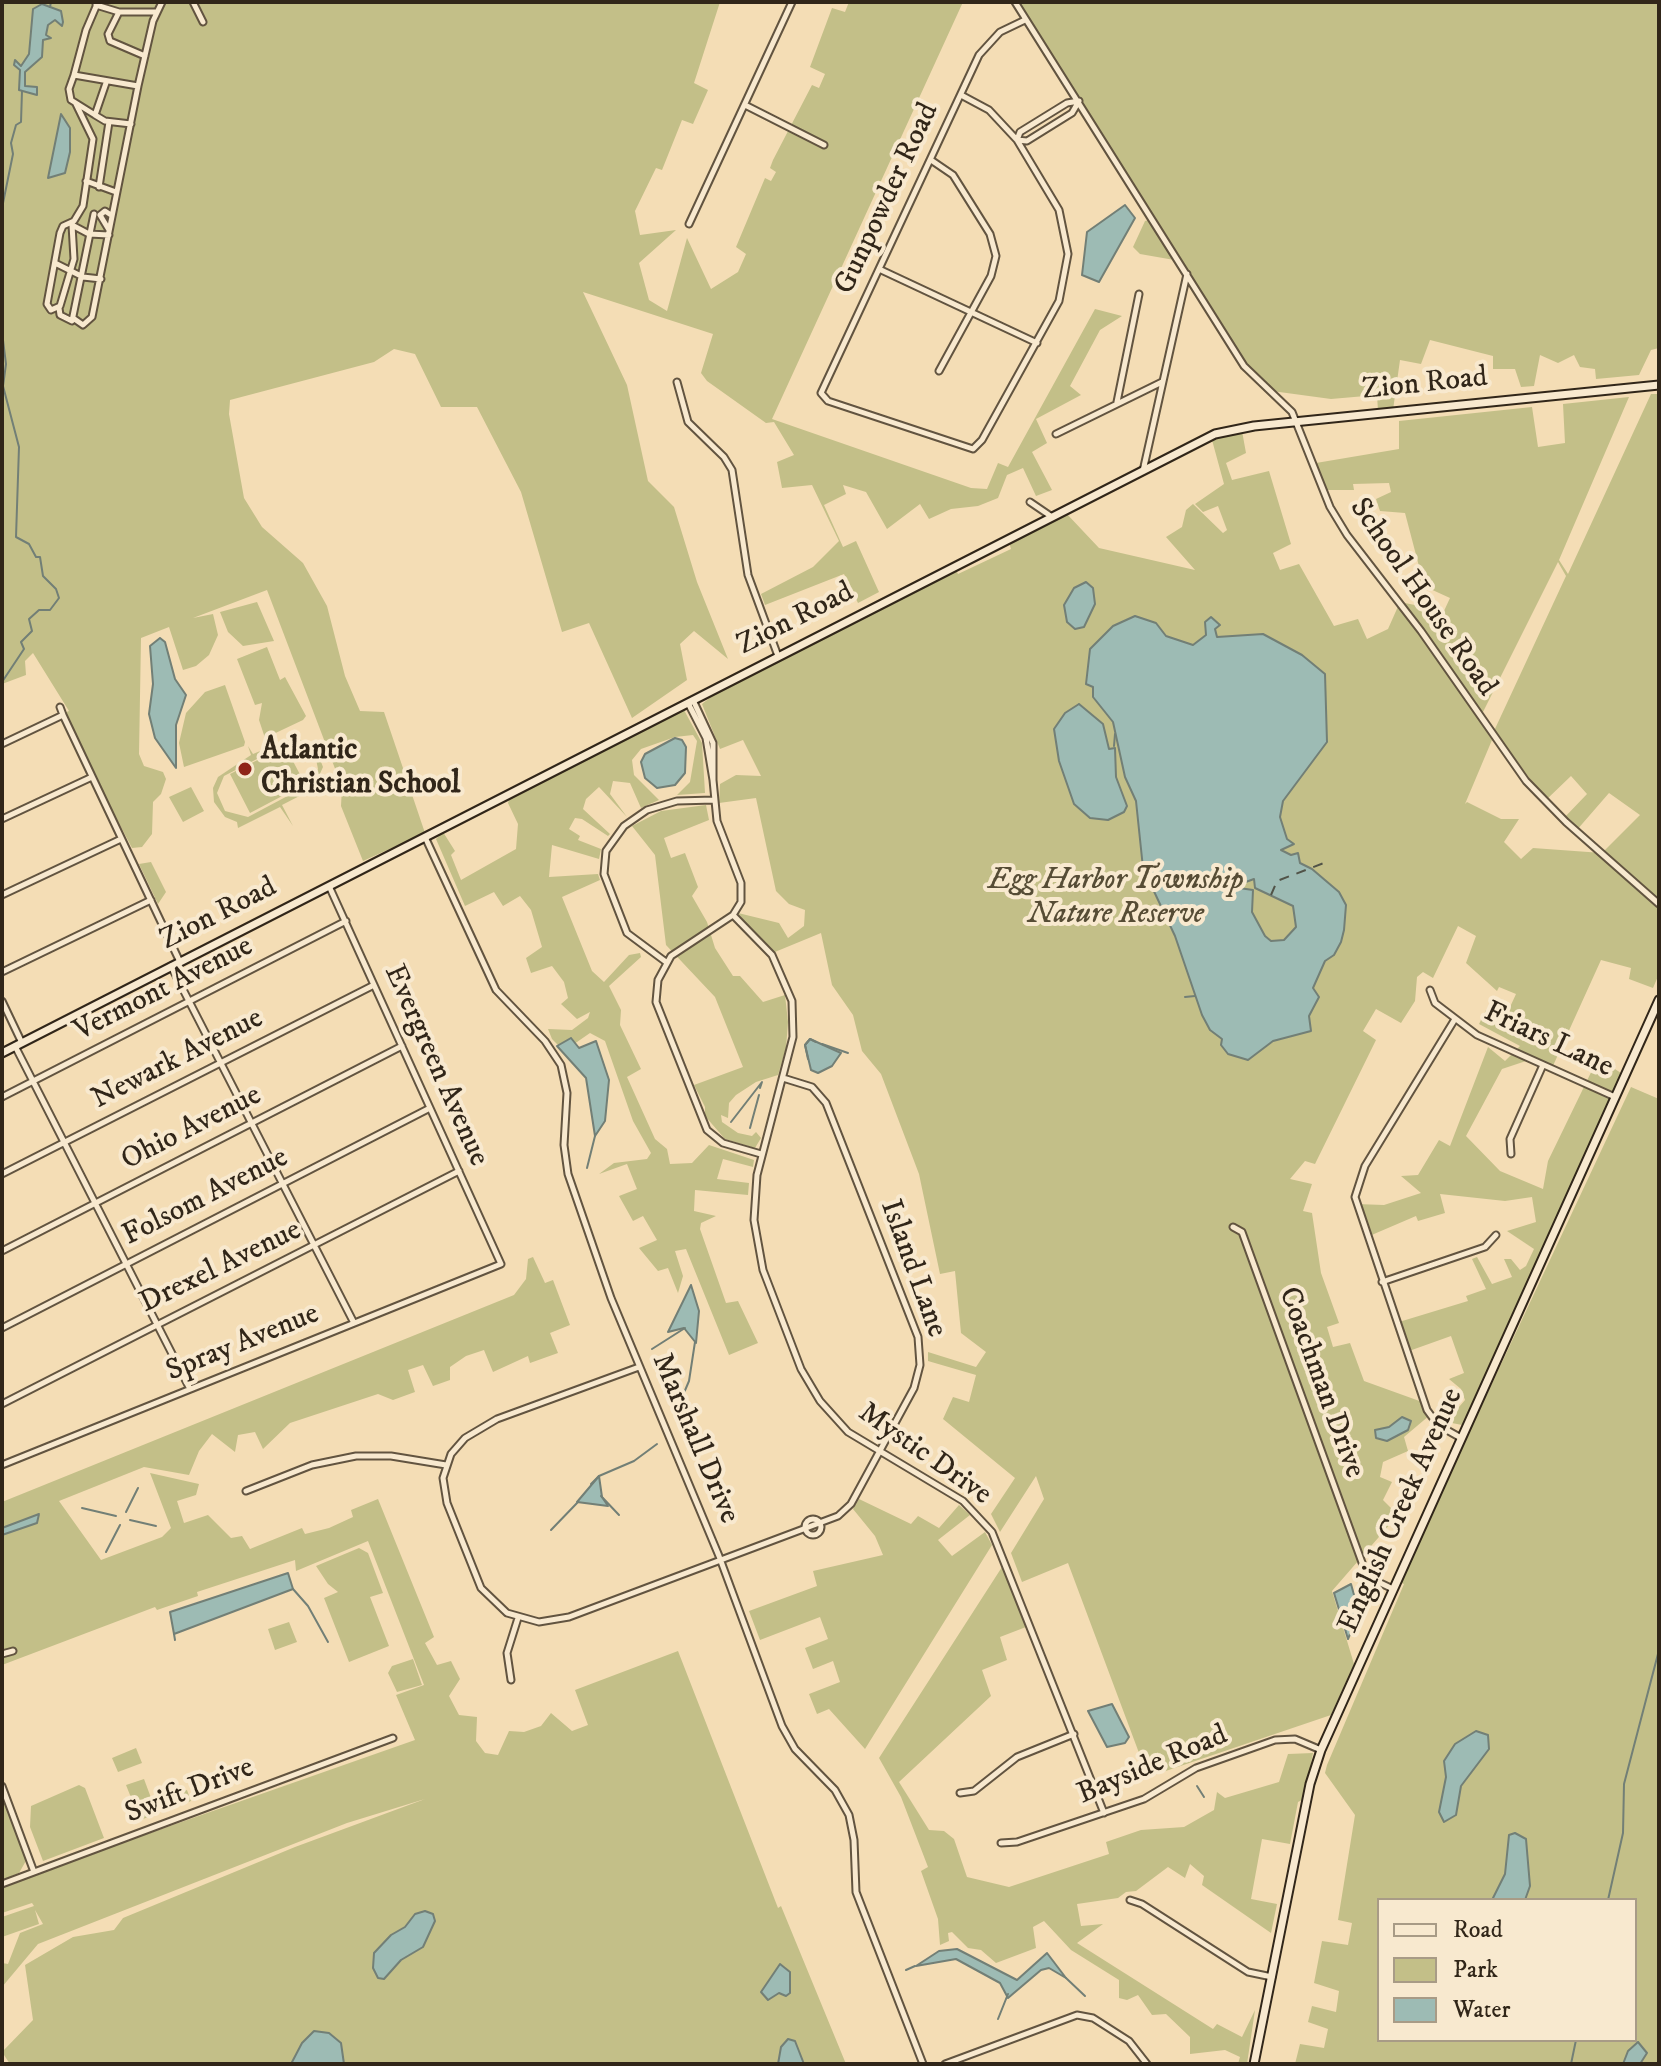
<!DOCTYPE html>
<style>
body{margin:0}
#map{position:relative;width:1661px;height:2066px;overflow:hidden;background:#f4ddb5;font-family:"IM FELL DW Pica",serif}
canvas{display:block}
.frame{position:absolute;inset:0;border:4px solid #312619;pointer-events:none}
.legend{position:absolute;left:1377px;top:1898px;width:260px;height:144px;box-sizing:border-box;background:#f8e9cf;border:2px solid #a89b86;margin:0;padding:10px 14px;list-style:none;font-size:24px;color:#312619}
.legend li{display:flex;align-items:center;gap:16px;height:40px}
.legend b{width:40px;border:2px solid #a89b86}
</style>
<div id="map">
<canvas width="1661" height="2066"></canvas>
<div class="frame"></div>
<ul class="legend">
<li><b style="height:10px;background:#f8e9cf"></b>Road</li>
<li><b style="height:22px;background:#c3bf88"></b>Park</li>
<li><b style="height:22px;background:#9dbbb4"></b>Water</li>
</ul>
</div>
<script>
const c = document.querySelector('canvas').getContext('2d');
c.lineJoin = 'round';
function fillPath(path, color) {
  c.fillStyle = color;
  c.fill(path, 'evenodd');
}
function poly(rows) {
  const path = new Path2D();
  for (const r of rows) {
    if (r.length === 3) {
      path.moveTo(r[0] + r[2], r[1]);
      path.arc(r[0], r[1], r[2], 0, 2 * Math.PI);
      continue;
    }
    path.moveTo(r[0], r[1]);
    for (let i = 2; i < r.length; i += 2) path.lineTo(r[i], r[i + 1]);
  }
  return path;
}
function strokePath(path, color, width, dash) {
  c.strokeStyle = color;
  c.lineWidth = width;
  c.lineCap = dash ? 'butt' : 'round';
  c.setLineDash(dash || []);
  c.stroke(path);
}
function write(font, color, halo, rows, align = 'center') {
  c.font = font + ' "IM FELL DW Pica",serif';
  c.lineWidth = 8;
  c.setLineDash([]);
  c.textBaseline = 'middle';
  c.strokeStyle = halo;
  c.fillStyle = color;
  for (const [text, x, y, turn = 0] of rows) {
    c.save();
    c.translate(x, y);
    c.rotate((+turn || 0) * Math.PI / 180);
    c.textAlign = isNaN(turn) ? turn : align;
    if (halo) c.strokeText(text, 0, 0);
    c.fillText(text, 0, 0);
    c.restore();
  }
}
fillPath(poly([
 [2,2,720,2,694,83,708,90,693,124,682,120,662,170,656,168,635,211,640,235,676,230,639,263,649,300,667,311,687,238,711,289,738,272,746,254,736,247,765,178,771,181,776,172,770,168,773,160,812,85,819,88,825,74,810,67,832,8,845,12,849,2,963,2,772,419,971,488,987,489,998,463,1008,467,1095,309,1122,316,1100,330,1070,386,1081,395,1036,419,1047,443,1032,452,1052,490,1036,496,1023,468,1007,475,998,498,978,506,951,509,929,519,920,504,887,529,866,492,843,485,846,494,824,505,843,547,856,541,879,592,858,603,844,574,765,605,761,594,813,567,839,541,812,485,782,488,777,462,794,455,774,422,766,423,707,381,701,373,713,334,583,292,627,385,648,481,674,507,697,582,728,659,694,631,680,644,687,680,632,718,589,623,562,632,521,492,477,407,441,407,415,354,394,349,374,362,230,400,229,414,244,498,262,527,303,563,327,606,345,676,360,711,384,712,425,833,363,861,341,806,342,787,267,590,193,618,213,614,218,635,209,655,196,666,183,670,169,627,141,638,139,754,144,766,163,772,166,779,161,794,153,802,152,834,142,847,132,848,62,714,69,711,33,653,25,661,26,675,2,684],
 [1016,2,1659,2,1659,348,1651,350,1639,375,1596,379,1595,369,1580,367,1574,355,1558,363,1540,355,1534,386,1521,387,1515,369,1493,369,1493,356,1430,340,1421,364,1400,360,1393,410,1378,411,1377,395,1331,399,1272,391,1245,362,1180,261,1140,254,1133,247,1145,221,1153,219],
 [1651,394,1659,394,1659,974,1653,988,1629,979,1631,968,1601,960,1552,1068,1532,1059,1502,1069,1466,1136,1500,1171,1543,1189,1548,1161,1598,1058,1621,1073,1462,1425,1452,1423,1453,1414,1465,1400,1461,1389,1449,1379,1464,1373,1451,1336,1409,1351,1399,1322,1468,1301,1466,1296,1486,1289,1472,1259,1477,1257,1492,1284,1512,1277,1504,1259,1511,1259,1520,1270,1526,1266,1534,1249,1507,1231,1536,1222,1532,1197,1505,1201,1440,1194,1445,1213,1418,1221,1416,1216,1367,1237,1356,1204,1384,1205,1421,1193,1401,1176,1418,1175,1439,1140,1450,1146,1488,1047,1505,1061,1520,1046,1479,1024,1486,1010,1505,1018,1516,994,1499,987,1497,991,1466,963,1476,936,1458,926,1433,978,1423,972,1417,977,1415,1001,1401,1023,1376,1009,1363,1031,1376,1040,1315,1164,1305,1161,1290,1179,1312,1184,1303,1211,1312,1213,1321,1273,1339,1323,1327,1327,1333,1347,1350,1343,1364,1381,1425,1403,1430,1415,1404,1437,1408,1451,1383,1462,1380,1477,1392,1482,1383,1500,1398,1515,1332,1591,1354,1664,1331,1715,1148,1777,1068,1563,1022,1582,1011,1553,1044,1499,1036,1476,1000,1532,991,1514,1015,1478,943,1419,953,1397,969,1402,976,1375,928,1361,928,1352,976,1367,986,1352,961,1333,955,1271,940,1274,919,1174,881,1074,862,1051,853,1015,832,985,821,933,770,954,738,913,779,923,788,938,804,926,805,910,789,904,776,891,756,798,719,803,720,784,736,775,761,776,743,740,720,749,702,704,717,692,956,570,958,574,1011,549,1009,542,1066,513,1099,548,1195,570,1166,537,1182,527,1186,510,1193,504,1223,533,1227,530,1218,506,1203,512,1195,504,1224,484,1212,440,1242,431,1246,453,1226,463,1232,480,1269,471,1291,544,1273,553,1280,570,1299,564,1334,626,1358,619,1367,639,1388,629,1400,602,1444,611,1450,598,1415,582,1420,570,1405,513,1380,511,1376,499,1391,492,1389,483,1353,484,1354,490,1326,490,1316,463,1399,449,1399,421,1532,407,1538,447,1565,443,1563,404,1629,397,1559,560,1568,574],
 [1558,562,1566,576,1494,731,1546,800,1571,776,1587,794,1563,819,1576,831,1609,793,1640,815,1602,853,1533,848,1521,859,1504,842,1519,819,1501,819,1467,802,1465,804,1492,740,1479,720],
 [257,602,274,641,243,646,228,632,220,612],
 [267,647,280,680,285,677,306,716,303,720,265,738,259,720,262,703,255,705,237,659],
 [225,685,245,742,244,746,184,767,179,743,186,713,205,692],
 [684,710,702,743,705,793,677,795,690,782,697,741,693,735,675,737,641,749,632,760,634,775,659,800,641,808,630,783,613,781,610,794,627,817,599,787,586,799,583,809,610,834,608,836,582,819,575,818,569,829,580,836,578,840,601,849,599,859,552,845,549,877,598,874,600,880,562,897,592,971,604,982,629,955,640,953,641,957,609,986,621,1010,620,1025,641,1069,627,1077,655,1139,667,1149,670,1164,692,1163,709,1145,754,1160,753,1167,723,1159,717,1179,749,1183,748,1195,695,1190,694,1211,716,1216,701,1223,700,1229,726,1303,738,1301,758,1343,729,1355,686,1249,675,1251,683,1276,678,1293,668,1268,658,1271,639,1248,657,1240,643,1216,633,1221,619,1196,637,1189,627,1164,599,1174,614,1163,647,1159,651,1153,633,1121,605,1041,590,1033,564,1051,552,1039,548,1029,572,1030,588,1018,590,1012,577,1019,561,1004,568,998,564,982,552,966,531,973,526,958,542,947,531,910,520,896,503,906,494,892,465,906,436,839,443,832,455,851,451,855,461,880,516,849,518,824,508,803,510,796],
 [294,737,315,746,323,767,313,789,282,805,293,826,280,807,238,828,237,822,225,817,214,802,213,788,218,777,251,755,248,746,253,754],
 [288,743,304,744,315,754,318,769,312,783,248,817,225,811,217,793,224,776],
 [285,746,305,784,250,813,230,774],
 [191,787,204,811,183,822,169,797],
 [706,805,709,820,664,838,671,858,685,853,698,887,692,896,707,922,715,948,733,976,740,976,763,1002,785,995,788,1022,786,1048,778,1075,756,1082,736,1095,729,1103,728,1118,721,1115,722,1122,738,1133,752,1136,756,1132,761,1138,755,1148,725,1139,705,1116,705,1107,694,1085,743,1067,715,997,666,945,655,855,632,826,661,811],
 [151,862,166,892,158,904,139,864],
 [1631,1087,1659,1099,1659,2064,1295,2064,1300,2044,1324,2048,1328,2029,1308,2022,1312,2006,1336,2012,1339,1991,1314,1983,1322,1941,1348,1945,1352,1923,1338,1920,1355,1815,1325,1773,1327,1765,1404,1584,1399,1582],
 [1379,1900,1635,1900,1635,2040,1379,2040],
 [533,1257,545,1283,553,1280,570,1325,550,1333,558,1353,530,1363,528,1356,493,1372,484,1350,466,1356,450,1367,450,1380,433,1386,423,1365,408,1370,415,1392,393,1400,378,1394,290,1423,263,1449,255,1432,238,1435,235,1452,212,1434,199,1451,189,1475,144,1467,59,1501,101,1560,162,1537,171,1528,150,1473,199,1484,196,1495,177,1501,184,1523,208,1515,231,1538,242,1536,250,1549,302,1528,305,1534,329,1528,353,1517,351,1510,378,1499,434,1637,425,1643,437,1665,451,1661,460,1679,449,1696,459,1715,477,1717,476,1741,485,1753,498,1755,509,1731,524,1732,541,1726,551,1713,572,1731,588,1725,575,1690,678,1651,778,1908,781,1906,846,2064,10,2064,2,2052,33,2020,25,1965,73,1937,114,1930,123,1918,295,1847,425,1799,347,1823,38,1944,2,1987,2,1963,8,1964,20,1933,43,1924,35,1910,39,1924,2,1937,2,1917,34,1906,32,1903,2,1913,2,1885,415,1740,396,1695,424,1685,368,1541,296,1571,295,1560,197,1592,198,1596,157,1610,155,1607,2,1665,2,1502,514,1295,526,1279,528,1259],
 [859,1499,911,1524,918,1516,939,1528,959,1505,970,1515,938,1540,952,1556,985,1532,992,1545,865,1749,829,1709,817,1714,809,1694,840,1682,833,1661,813,1669,805,1648,828,1639,820,1617,760,1640,749,1611,817,1586,813,1571,883,1555,875,1536,853,1509],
 [359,1548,368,1553,383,1593,370,1597,389,1646,349,1662,324,1598,338,1592,328,1584,316,1566],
 [1002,1567,1026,1627,1000,1637,1007,1660,982,1670,991,1696,899,1782,929,1830,944,1831,954,1839,967,1877,1009,1887,1109,1854,1106,1842,1141,1830,1184,1827,1214,1810,1217,1792,1225,1798,1279,1782,1288,1754,1313,1753,1304,1799,1298,1802,1290,1844,1262,1839,1251,1899,1277,1904,1271,1933,1202,1885,1204,1876,1190,1864,1185,1878,1168,1867,1136,1891,1126,1892,1118,1898,1077,1904,1081,1926,1103,1924,1077,1943,1213,2029,1217,2024,1242,2037,1255,2010,1247,2064,1238,2064,1240,2057,1225,2050,1190,2054,1190,2037,1166,2014,1152,2015,1138,1995,1127,2000,1119,1998,1119,1980,1071,1950,1044,1921,1033,1927,1036,1948,996,1963,981,1950,968,1948,952,1932,948,1933,949,1941,940,1945,938,1919,921,1871,928,1867,901,1797,879,1758],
 [289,1622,297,1642,275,1650,268,1629],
 [413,1659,422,1685,397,1692,388,1673,392,1666],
 [136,1748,142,1763,118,1772,112,1758],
 [144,1779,157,1814,140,1820,126,1785],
 [79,1785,85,1788,104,1838,43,1861,30,1827,31,1806],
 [2,1786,27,1859,19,1873,2,1880],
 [187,1790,191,1801,168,1810,164,1798]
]), '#c3bf88');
const water = poly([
 [42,4,61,11,63,22,62,26,55,20,48,25,46,35,51,38,43,40,42,57,25,72,25,86,37,87,37,95,19,90,20,70,14,65,15,60,21,66,29,54,33,9,42,4],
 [61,114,70,128,70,152,65,173,48,178,61,114],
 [1125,205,1135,218,1099,282,1082,275,1087,232,1125,205],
 [1086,582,1093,588,1095,604,1084,627,1075,629,1067,622,1064,605,1074,588,1086,582],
 [1135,616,1156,623,1166,636,1193,645,1206,635,1205,622,1211,617,1220,625,1215,629,1217,637,1263,634,1302,655,1325,674,1327,742,1283,801,1280,817,1287,839,1294,844,1281,850,1291,855,1298,853,1300,863,1312,869,1339,892,1346,905,1344,930,1341,942,1334,955,1325,961,1313,988,1319,997,1309,1016,1311,1031,1273,1041,1248,1060,1228,1054,1221,1045,1222,1039,1210,1030,1202,1015,1175,936,1143,868,1136,801,1125,777,1113,722,1093,697,1093,687,1086,684,1090,649,1113,626,1135,616],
 [1254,879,1255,888,1293,906,1296,927,1284,940,1271,941,1265,936,1252,912,1253,890,1232,887,1254,879],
 [160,638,165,642,175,679,186,695,176,725,176,768,155,738,149,714,153,684,150,646,160,638],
 [1079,704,1103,724,1109,749,1115,748,1116,777,1127,806,1124,812,1108,820,1090,818,1074,804,1059,761,1054,729,1065,713,1079,704],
 [675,738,682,740,686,747,685,773,675,785,657,788,645,778,641,762,645,754,675,738],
 [571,1038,579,1048,596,1041,609,1080,605,1121,595,1136,586,1078,557,1046,571,1038],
 [810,1039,841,1053,832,1066,818,1073,811,1070,805,1045,810,1039],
 [691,1285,699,1311,696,1343,684,1328,668,1332,691,1285],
 [1402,1417,1411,1421,1408,1430,1387,1441,1376,1438,1375,1430,1389,1427,1402,1417],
 [599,1476,602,1497,608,1506,577,1502,599,1476],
 [39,1514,37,1523,2,1535,2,1528,39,1514],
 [288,1573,293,1589,174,1634,170,1612,288,1573],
 [1351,1584,1359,1613,1348,1639,1334,1593,1351,1584],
 [1112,1704,1129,1737,1125,1743,1107,1747,1088,1711,1112,1704],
 [1476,1731,1488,1735,1489,1749,1461,1786,1456,1815,1444,1822,1439,1812,1446,1777,1444,1761,1455,1744,1476,1731],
 [1515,1833,1526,1839,1530,1886,1525,1900,1492,1900,1505,1874,1509,1835,1515,1833],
 [425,1911,433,1914,435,1921,423,1947,401,1960,384,1979,378,1978,373,1968,374,1953,391,1935,405,1927,415,1914,425,1911],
 [957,1949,1017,1980,1047,1953,1066,1978,1049,1968,1041,1970,1008,1998,1000,1983,956,1959,916,1966,939,1951,957,1949],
 [780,1964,790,1972,790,1993,786,1996,779,1993,768,2000,761,1992,780,1964],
 [314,2031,329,2033,341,2043,344,2064,291,2064,302,2043,314,2031],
 [788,2039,795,2041,804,2064,778,2064,781,2047,788,2039],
 [1638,2042,1647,2053,1640,2064,1623,2064,1628,2051,1638,2042]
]);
fillPath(water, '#9dbbb4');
strokePath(water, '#727f76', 2);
strokePath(poly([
 [50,7,51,2],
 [2,208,13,154,11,143,16,125,21,122,22,91],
 [2,332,6,364,3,386,19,447,16,537,29,544,36,557,40,557,43,576,56,589,59,598,50,610,39,610,29,619,32,631,21,642,24,649,2,682],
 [1114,746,1115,734],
 [1185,997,1195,996],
 [822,1044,848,1053],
 [808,1059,805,1045,810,1039,816,1042],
 [731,1122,762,1082,760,1088],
 [750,1128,759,1095],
 [587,1168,595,1136],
 [652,1349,685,1328],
 [675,1414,689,1381,695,1342],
 [591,1484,599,1476,634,1461,657,1444],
 [601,1496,619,1515],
 [82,1508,116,1516],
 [126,1512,138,1488],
 [130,1520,156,1526],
 [551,1530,578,1502],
 [106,1552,120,1525],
 [293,1589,308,1606,328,1642],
 [174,1634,175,1640],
 [1197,1786,1204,1797],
 [1608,1900,1623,1833,1624,1784,1659,1650],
 [906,1970,915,1966],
 [1066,1978,1085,1996],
 [998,2019,1008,1994],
 [1571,2064,1576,2040]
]), '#727f76', 2);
strokePath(poly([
 [1271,895,1277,881,1324,863]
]), '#515348', 2, [10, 8]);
const street = poly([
 [98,2,86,30,74,75,138,86],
 [193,2,203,22],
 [1015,2,1244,366,1292,412,1330,507,1347,535,1421,631,1526,781,1566,822,1659,904],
 [96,5,119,12,156,12],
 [119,12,108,34,110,41,145,56],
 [74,75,69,89,71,100,95,115,106,83],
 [961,95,989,110,1017,140,1059,210,1068,254,1059,301,982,440,973,449,828,401,821,393,979,55,1000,32,1025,20],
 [1079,101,1072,113,1027,141,1017,140,1020,132,1067,103,1079,101],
 [745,105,824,145],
 [95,115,105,121,131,124],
 [931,160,953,175,990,234,996,256,991,276,939,371],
 [86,181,116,192],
 [99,187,109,122],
 [689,224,792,2],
 [72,225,74,259,60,306,51,310,47,304,60,233,63,226,74,221,83,206,93,139,76,104],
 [72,225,89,234,109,235],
 [109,230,100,215,105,211,111,215],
 [55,263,83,277,101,279],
 [879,269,1037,343],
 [59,308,60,315,72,321,94,214],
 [73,318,83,325,92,317,138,86,153,21,162,2],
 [677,382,688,422,724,457,732,470,748,575,778,656],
 [1117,402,1139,294],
 [1056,434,1162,382],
 [1143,471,1187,274],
 [1030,502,1052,517],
 [688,703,706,738,713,780,713,743,693,700],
 [60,707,63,715],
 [2,744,63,715,180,962],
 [713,780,717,821,741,883,741,902,733,915,671,956,658,980,656,1002,707,1130,723,1143,761,1154],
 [2,819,92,777],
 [425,837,496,990,545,1041,561,1065,567,1093,564,1145,568,1174,611,1298,719,1556,782,1726,795,1749,835,1790,849,1815,854,1840,856,1892,923,2064],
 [2,895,121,839],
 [733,915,772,955,792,1001,793,1037,757,1175,754,1220,763,1270,801,1369,820,1401,848,1432,963,1501,992,1532,1104,1813],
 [666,962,627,933,604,874,606,851,624,826,647,810,677,801,714,800],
 [171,966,354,1323],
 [2,972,151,900],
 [1430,990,1435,1003,1477,1035,1615,1097],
 [2,1001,22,1043],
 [1455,1019,1365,1166,1355,1197,1427,1410,1438,1425,1461,1438],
 [15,1046,190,1389],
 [2,1097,346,921],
 [1511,1154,1510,1139,1543,1065],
 [2,1174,374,985],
 [1233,1227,1242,1232,1364,1568,1374,1580,1393,1589],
 [2,1251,402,1046],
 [1382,1282,1485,1247,1496,1235],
 [2,1328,430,1108],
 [639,1367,497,1419,465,1438,451,1454,443,1478,447,1503,481,1588,507,1613,539,1622,569,1617,838,1516,851,1504,914,1388,920,1365,918,1337,826,1103,812,1087,783,1078],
 [2,1404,459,1171],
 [2,1465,501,1264,329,886],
 [246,1491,312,1465,356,1456,391,1456,446,1465],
 [813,1527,8],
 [2,1654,13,1651],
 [511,1680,507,1653,518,1618],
 [2,1786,34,1872],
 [960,1793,974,1791,1017,1757,1074,1734],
 [1001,1843,1017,1842,1144,1799,1196,1768,1275,1740,1295,1739,1321,1750],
 [2,1884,393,1738],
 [1130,1900,1142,1904,1248,1972,1272,1977],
 [945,2064,1077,2015,1093,2018,1129,2041,1147,2064]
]);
const secondary = poly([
 [2,1053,1215,434,1254,426,1659,385],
 [1254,2064,1310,1784,1321,1750,1659,1000]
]);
strokePath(street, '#625440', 9);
strokePath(secondary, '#312619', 11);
strokePath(street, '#f8e9cf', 5);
strokePath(secondary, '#f8e9cf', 7);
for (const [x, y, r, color] of [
 [245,769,8,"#8f2418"]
]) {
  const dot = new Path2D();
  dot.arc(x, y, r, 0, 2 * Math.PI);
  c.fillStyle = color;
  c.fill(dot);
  strokePath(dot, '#f8e9cf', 3);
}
write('30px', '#312619', '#f8e9cf', [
 ["Gunpowder Road",888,199,-65],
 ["Zion Road",1425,385,-6],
 ["School House Road",1422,598,55],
 ["Zion Road",796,620,-27],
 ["Zion Road",219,915,-27],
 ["Vermont Avenue",164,990,-27],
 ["Friars Lane",1548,1041,25],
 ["Newark Avenue",178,1060,-27],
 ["Evergreen Avenue",435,1066,66],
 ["Ohio Avenue",192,1129,-27],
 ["Folsom Avenue",206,1198,-27],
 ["Drexel Avenue",221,1268,-26],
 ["Island Lane",912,1269,70],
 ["Spray Avenue",243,1344,-22],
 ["Coachman Drive",1320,1383,70],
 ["Marshall Drive",694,1439,67],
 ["Mystic Drive",924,1455,35],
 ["English Creek Avenue",1402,1511,-66],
 ["Bayside Road",1153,1766,-23],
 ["Swift Drive",190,1792,-21]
]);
write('bold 30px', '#312619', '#f8e9cf', [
 ["Atlantic",261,752],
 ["Christian School",261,786]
], 'left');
write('italic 30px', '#564c35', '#f8e9cf', [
 ["Egg Harbor Township",1116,882],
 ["Nature Reserve",1116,916]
]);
</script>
